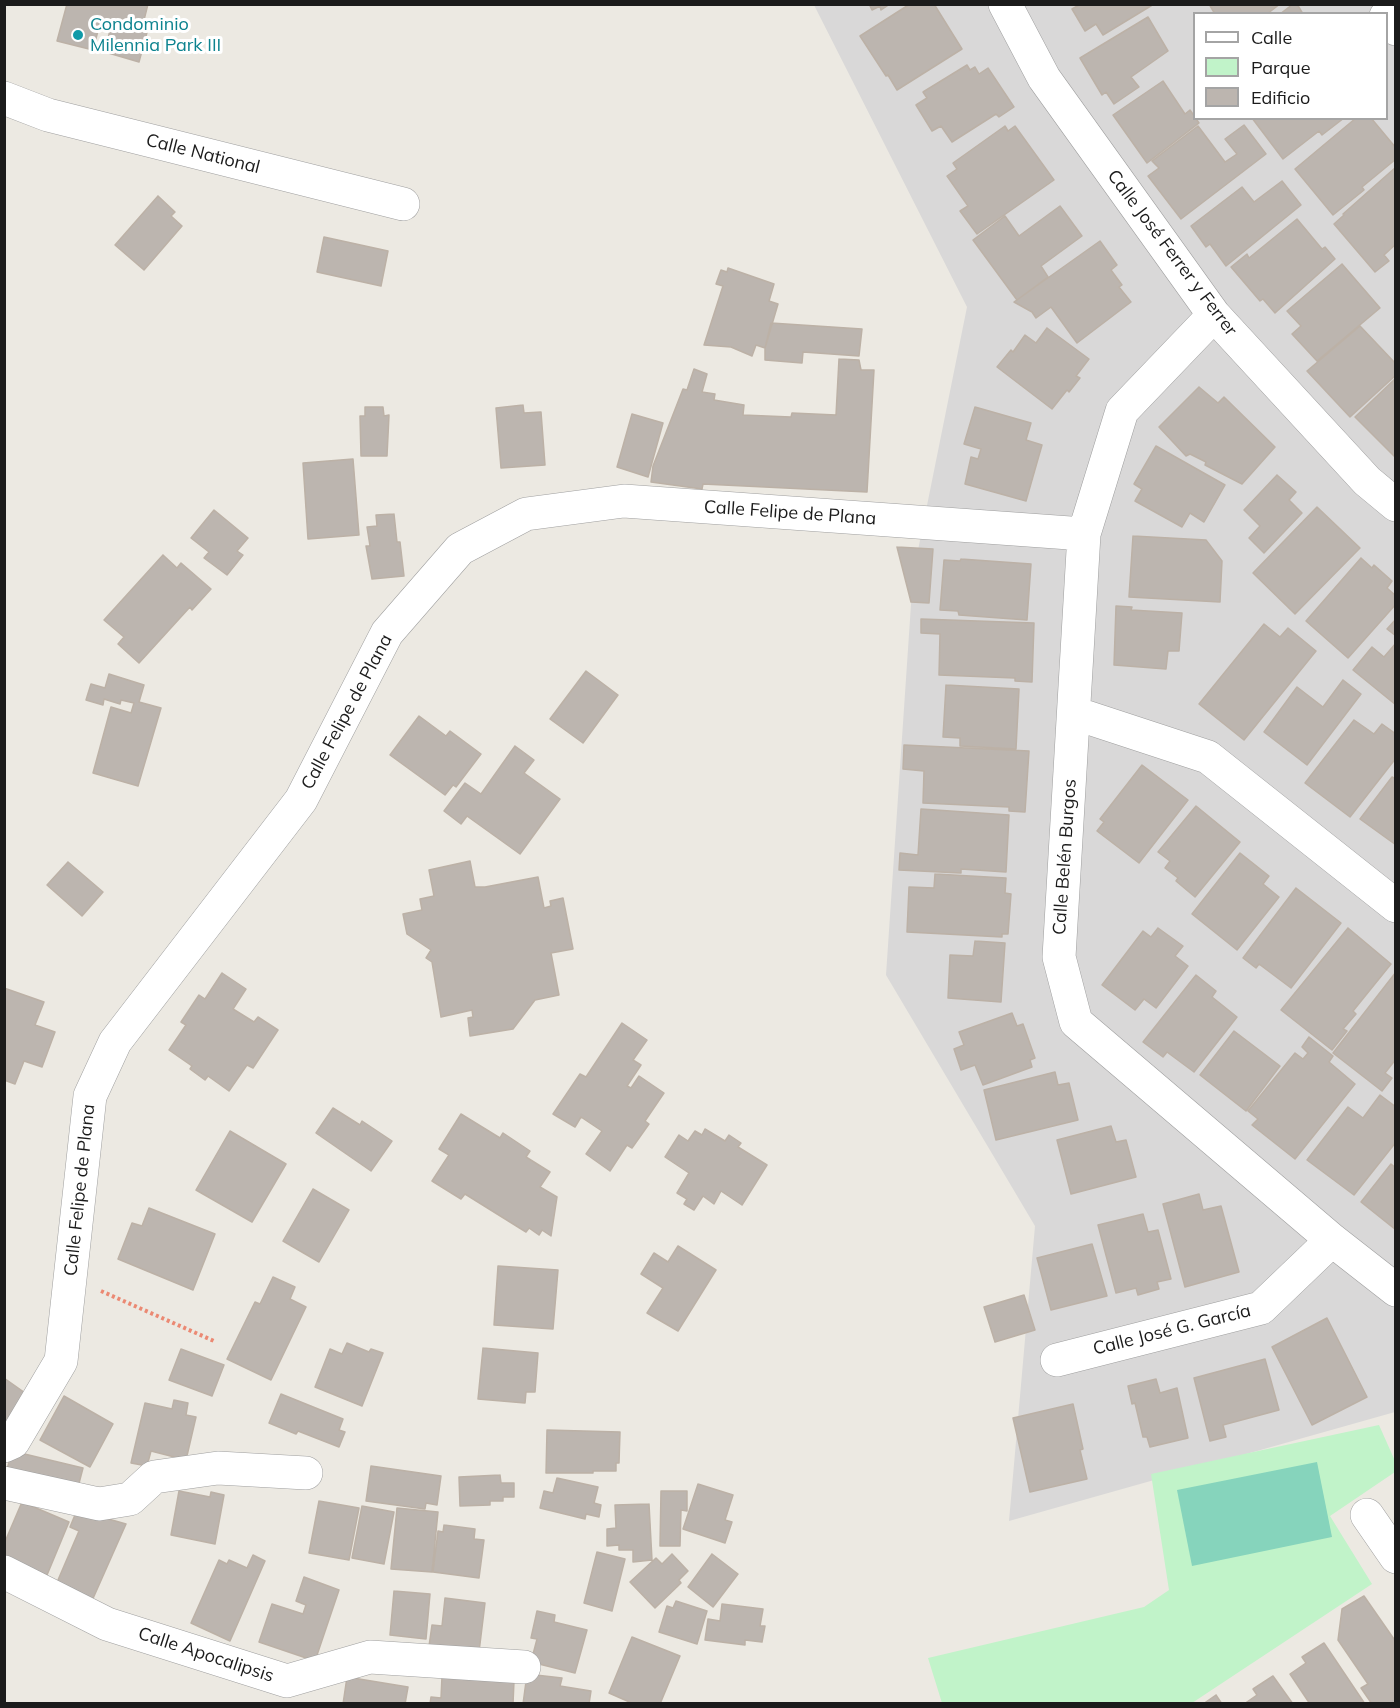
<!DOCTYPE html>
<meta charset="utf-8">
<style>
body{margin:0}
#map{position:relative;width:1400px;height:1708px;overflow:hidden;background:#ece9e2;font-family:Mulish,sans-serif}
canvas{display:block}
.frame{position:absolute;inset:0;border:6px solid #1b1b1b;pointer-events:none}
.legend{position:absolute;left:1193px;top:12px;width:195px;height:108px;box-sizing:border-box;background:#fff;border:2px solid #a4a4a4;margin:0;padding:8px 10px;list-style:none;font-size:18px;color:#1b1b1b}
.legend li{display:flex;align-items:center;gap:12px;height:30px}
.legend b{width:30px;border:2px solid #a4a4a4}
</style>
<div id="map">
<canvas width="1400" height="1708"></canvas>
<div class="frame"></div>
<ul class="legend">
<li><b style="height:8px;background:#fff"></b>Calle</li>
<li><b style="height:16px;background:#c1f3c9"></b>Parque</li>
<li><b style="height:16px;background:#bcb5af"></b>Edificio</li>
</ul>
</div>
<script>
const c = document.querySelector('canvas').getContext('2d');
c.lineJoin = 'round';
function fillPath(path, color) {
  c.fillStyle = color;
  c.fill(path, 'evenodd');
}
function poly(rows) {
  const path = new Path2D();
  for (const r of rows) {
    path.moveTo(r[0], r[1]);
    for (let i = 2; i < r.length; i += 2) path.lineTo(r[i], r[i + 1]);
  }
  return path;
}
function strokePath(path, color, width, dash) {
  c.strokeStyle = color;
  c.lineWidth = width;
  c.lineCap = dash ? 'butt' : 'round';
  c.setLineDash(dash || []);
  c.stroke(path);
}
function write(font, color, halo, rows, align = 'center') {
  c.font = font + ' Mulish,sans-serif';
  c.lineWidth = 6;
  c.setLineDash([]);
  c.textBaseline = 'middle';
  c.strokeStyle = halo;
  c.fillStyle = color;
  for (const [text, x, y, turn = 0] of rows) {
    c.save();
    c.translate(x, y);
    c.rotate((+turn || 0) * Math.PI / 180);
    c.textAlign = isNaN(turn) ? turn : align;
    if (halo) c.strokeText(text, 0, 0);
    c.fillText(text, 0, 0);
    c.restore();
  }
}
fillPath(poly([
 [814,5,1395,5,1395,1412,1009,1521,1035,1226,886,975,913,575,967,307],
 [1194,14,1386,14,1386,118,1194,118]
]), '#d9d8d8');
fillPath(poly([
 [1379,1425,1395,1461,1395,1472,1330,1516,1372,1584,1192,1703,942,1703,928,1658,1144,1607,1169,1590,1151,1474]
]), '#c1f3c9');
fillPath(poly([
 [1317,1462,1332,1537,1192,1566,1177,1490]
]), '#86d4bc');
const building = poly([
 [67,4,148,4,143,24,149,25,139,62,105,52,110,30,99,27,93,50,57,41,67,4],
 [869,4,890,4,881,10,880,6,872,10,869,4],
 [910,4,934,4,962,49,897,90,888,75,886,76,860,36,910,4],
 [1081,4,1154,4,1103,35,1096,24,1085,31,1072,9,1081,4],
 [1209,4,1280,4,1267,14,1215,14,1209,4],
 [1293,4,1297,4,1303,14,1280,14,1293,4],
 [1148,17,1168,51,1131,77,1139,87,1114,104,1106,92,1102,95,1080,58,1148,17],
 [967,65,970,70,975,67,979,74,988,68,1014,107,999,117,996,114,952,142,941,126,932,131,916,105,927,98,923,92,967,65],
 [1163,81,1185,114,1190,110,1199,123,1147,163,1113,115,1163,81],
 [1252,118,1344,118,1322,135,1319,131,1283,159,1252,118],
 [1356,118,1371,118,1396,148,1396,159,1362,187,1364,190,1333,215,1295,169,1356,118],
 [1244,125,1266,154,1181,219,1148,176,1159,168,1152,161,1198,126,1225,162,1237,154,1225,139,1244,125],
 [1005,126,1008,131,1015,126,1054,180,977,234,960,211,968,206,947,176,957,169,953,163,1005,126],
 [1396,167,1396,244,1384,255,1389,261,1375,272,1334,224,1344,215,1343,214,1396,167],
 [1282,181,1301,205,1226,266,1210,244,1206,247,1191,226,1242,187,1254,202,1282,181],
 [158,196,175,212,171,216,182,226,144,270,115,245,158,196],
 [1060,206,1082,236,1041,266,1048,277,1017,300,973,240,1005,216,1019,236,1060,206],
 [1297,219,1322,249,1325,247,1335,259,1275,313,1263,299,1260,301,1231,267,1247,254,1249,258,1297,219],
 [324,237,388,251,381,286,317,272,324,237],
 [1100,241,1117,265,1111,270,1122,285,1119,287,1131,302,1077,343,1051,307,1036,318,1032,312,1014,302,1100,241],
 [1342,264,1380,308,1317,361,1292,334,1301,326,1287,311,1342,264],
 [728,268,774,284,769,301,778,304,765,348,756,345,752,356,731,347,704,345,723,286,716,284,721,270,727,272,728,268],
 [771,323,862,329,859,356,803,352,802,363,765,360,765,348,771,323],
 [1360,326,1396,364,1396,375,1350,417,1307,371,1360,326],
 [1047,328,1089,359,1076,376,1080,378,1069,392,1067,390,1052,409,997,367,1011,350,1013,352,1025,335,1036,343,1047,328],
 [839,359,859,360,861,370,874,370,867,492,703,484,702,489,651,482,653,466,683,389,687,390,694,369,707,374,702,392,715,394,714,400,744,405,743,415,791,417,792,413,836,415,839,359],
 [1396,378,1396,458,1355,417,1396,378],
 [1199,387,1218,403,1224,397,1275,447,1242,484,1205,465,1206,462,1190,454,1186,456,1159,427,1199,387],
 [523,405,524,413,541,412,545,465,501,468,496,408,523,405],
 [365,407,383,407,384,416,389,415,387,456,361,456,360,416,365,416,365,407],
 [975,407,1031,423,1026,440,1042,445,1026,501,965,484,971,457,978,459,981,449,964,444,975,407],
 [632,414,663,423,648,477,617,467,632,414],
 [1156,446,1225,485,1204,522,1190,513,1182,527,1135,501,1142,489,1134,484,1156,446],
 [353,459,359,535,308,539,303,463,353,459],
 [1277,475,1296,492,1289,500,1302,513,1264,553,1249,538,1260,526,1244,510,1277,475],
 [1317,507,1360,548,1295,614,1253,573,1317,507],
 [214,510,248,538,237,551,243,555,227,575,204,558,209,552,191,538,214,510],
 [394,514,397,542,400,542,404,576,372,579,366,546,370,546,367,527,377,526,376,515,394,514],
 [1133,536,1206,540,1222,561,1220,602,1129,597,1133,536],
 [897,547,933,549,929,603,911,602,897,547],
 [163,555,177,568,181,563,211,589,192,610,190,607,139,663,118,644,124,637,104,620,163,555],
 [1361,558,1372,568,1374,565,1392,581,1387,588,1396,596,1396,604,1348,658,1306,621,1361,558],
 [961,559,1031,564,1027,620,959,615,958,611,940,610,944,560,960,561,961,559],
 [1116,606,1132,607,1131,610,1182,613,1179,651,1168,651,1166,669,1114,665,1116,606],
 [921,619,1034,623,1032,682,1015,681,1015,678,939,675,940,634,921,633,921,619],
 [1396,619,1396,636,1387,629,1396,619],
 [1264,624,1280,637,1288,628,1316,651,1244,740,1199,704,1264,624],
 [1396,643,1396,705,1353,670,1372,647,1384,657,1396,643],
 [586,671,618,695,583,743,550,719,586,671],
 [109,674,144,685,139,702,161,708,138,786,93,773,111,707,131,713,134,703,121,700,120,704,104,699,103,705,86,700,91,684,105,688,109,674],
 [1343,680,1361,694,1307,765,1264,732,1297,687,1323,707,1343,680],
 [946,685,1019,689,1016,749,960,746,960,738,943,737,946,685],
 [419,716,446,736,450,731,481,754,456,787,453,785,445,795,390,755,419,716],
 [1354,720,1374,734,1382,724,1396,734,1396,758,1350,817,1305,783,1354,720],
 [904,745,1029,751,1025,812,1009,811,1009,807,923,803,924,771,903,769,904,745],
 [515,746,534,760,524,773,560,799,520,854,467,816,461,824,444,811,465,783,481,794,515,746],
 [1142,765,1188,800,1139,863,1097,831,1104,822,1100,819,1142,765],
 [1392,777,1396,779,1396,845,1360,819,1392,777],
 [1196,806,1240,842,1195,897,1176,881,1178,878,1165,868,1170,861,1158,852,1196,806],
 [921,809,1009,815,1006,872,961,869,961,873,899,870,900,853,918,855,921,809],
 [1240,853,1269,876,1263,884,1279,897,1237,950,1192,914,1240,853],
 [470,861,475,887,485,887,538,877,544,908,551,906,550,901,563,898,573,949,551,953,559,995,535,1000,513,1029,470,1036,468,1018,473,1017,472,1010,441,1017,432,962,426,958,431,950,407,934,403,914,422,910,420,899,434,896,429,870,470,861],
 [68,862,103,892,82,916,47,885,68,862],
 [935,874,1006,878,1005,893,1011,894,1008,934,1002,934,1002,937,907,932,909,887,934,888,935,874],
 [1296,888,1341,923,1291,988,1259,964,1256,968,1243,958,1296,888],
 [1158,928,1183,946,1175,956,1188,966,1156,1008,1144,999,1135,1010,1102,985,1143,931,1151,937,1158,928],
 [1348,928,1391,964,1353,1011,1356,1014,1343,1029,1347,1031,1332,1050,1281,1010,1348,928],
 [975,941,1005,943,1001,1002,948,998,950,955,973,956,975,941],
 [1396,972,1396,1059,1385,1073,1392,1078,1382,1091,1333,1053,1396,972],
 [222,973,246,989,233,1009,254,1022,258,1017,278,1030,253,1068,247,1065,229,1091,208,1076,205,1080,190,1069,192,1066,169,1050,186,1025,181,1022,199,995,205,999,222,973],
 [1196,975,1216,991,1212,997,1237,1017,1194,1072,1167,1052,1163,1057,1143,1042,1196,975],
 [4,988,44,1002,35,1025,55,1032,42,1067,24,1061,15,1084,4,1080,4,988],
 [1012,1013,1017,1026,1023,1024,1035,1058,1030,1060,1032,1067,983,1085,975,1065,961,1070,954,1049,964,1045,959,1032,1012,1013],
 [622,1023,647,1040,633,1060,641,1065,627,1086,631,1088,639,1076,664,1093,645,1121,649,1124,632,1148,627,1145,610,1171,586,1154,602,1131,581,1117,575,1127,553,1114,580,1074,586,1077,622,1023],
 [1234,1031,1280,1066,1246,1111,1200,1075,1234,1031],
 [1309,1037,1333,1056,1329,1062,1355,1084,1295,1159,1252,1125,1258,1119,1248,1111,1295,1053,1303,1059,1308,1053,1302,1047,1309,1037],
 [1055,1072,1058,1085,1069,1083,1078,1120,996,1140,984,1090,1055,1072],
 [1380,1095,1396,1107,1396,1142,1354,1195,1307,1160,1348,1107,1363,1118,1380,1095],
 [333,1108,360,1125,362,1121,392,1141,371,1171,316,1133,333,1108],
 [461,1114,500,1138,503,1133,530,1151,526,1157,550,1172,540,1187,557,1197,551,1236,542,1230,539,1235,529,1228,526,1232,465,1194,461,1199,432,1181,449,1155,439,1149,461,1114],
 [1111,1126,1116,1142,1126,1140,1136,1177,1071,1194,1057,1140,1111,1126],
 [705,1129,725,1141,729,1135,741,1143,738,1147,767,1165,742,1205,721,1191,714,1204,703,1196,694,1210,684,1204,687,1199,677,1193,689,1173,665,1157,679,1135,688,1141,695,1131,702,1135,705,1129],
 [230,1131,286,1164,252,1222,196,1190,230,1131],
 [1391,1164,1396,1168,1396,1230,1361,1202,1391,1164],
 [313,1189,349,1210,319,1262,283,1241,313,1189],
 [1199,1194,1203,1210,1221,1206,1239,1272,1185,1287,1163,1204,1199,1194],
 [149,1208,215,1234,193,1290,118,1259,132,1223,142,1226,149,1208],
 [1143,1214,1148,1232,1158,1230,1171,1279,1157,1282,1159,1289,1138,1295,1136,1288,1116,1293,1098,1225,1143,1214],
 [1092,1244,1107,1296,1051,1310,1037,1258,1092,1244],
 [678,1246,716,1270,678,1331,647,1313,663,1288,641,1274,654,1253,668,1262,678,1246],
 [498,1266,558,1270,553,1329,494,1325,498,1266],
 [273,1277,295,1287,290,1299,306,1307,271,1380,227,1359,255,1302,260,1304,273,1277],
 [1024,1295,1035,1330,995,1342,984,1307,1024,1295],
 [1327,1318,1367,1397,1312,1425,1272,1347,1327,1318],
 [347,1343,369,1352,371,1349,383,1353,362,1406,315,1387,330,1349,342,1354,347,1343],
 [483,1348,538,1353,535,1392,526,1392,525,1403,478,1399,483,1348],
 [181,1349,224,1365,212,1396,169,1380,181,1349],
 [1265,1359,1279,1410,1223,1425,1226,1437,1210,1441,1194,1378,1265,1359],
 [4,1378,28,1395,4,1427,4,1378],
 [1156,1379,1160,1393,1177,1388,1188,1438,1150,1447,1147,1437,1143,1437,1135,1403,1132,1404,1128,1386,1156,1379],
 [281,1394,343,1419,339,1430,345,1432,339,1447,298,1431,296,1434,269,1423,281,1394],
 [64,1396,113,1424,90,1467,40,1440,64,1396],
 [174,1400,188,1403,186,1415,196,1417,186,1460,151,1451,147,1466,131,1463,145,1403,172,1409,174,1400],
 [1073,1404,1083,1449,1080,1450,1087,1479,1030,1492,1013,1418,1073,1404],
 [547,1430,620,1432,619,1463,616,1463,616,1471,593,1471,593,1473,546,1473,547,1430],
 [12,1451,83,1468,77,1491,6,1473,12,1451],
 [371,1466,441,1476,437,1505,426,1503,425,1509,366,1501,371,1466],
 [500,1475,501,1483,514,1483,514,1497,503,1497,503,1501,490,1501,490,1505,460,1506,459,1477,500,1475],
 [557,1478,598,1487,594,1503,601,1505,599,1517,586,1514,585,1519,540,1508,544,1491,553,1493,557,1478],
 [698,1484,733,1495,725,1520,732,1522,725,1543,683,1529,698,1484],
 [179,1491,210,1497,211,1492,224,1495,215,1544,171,1535,179,1491],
 [661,1491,687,1491,687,1511,681,1510,680,1546,660,1546,661,1491],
 [319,1501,359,1508,349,1560,309,1553,319,1501],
 [22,1502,69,1522,47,1575,4,1557,4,1544,22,1502],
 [649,1504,652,1560,633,1562,633,1550,619,1550,619,1545,607,1546,607,1529,616,1528,615,1505,649,1504],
 [362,1506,394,1512,384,1564,352,1558,362,1506],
 [397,1508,438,1512,432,1572,391,1569,397,1508],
 [77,1510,126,1524,91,1603,55,1587,79,1531,70,1527,77,1510],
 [444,1525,475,1529,474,1539,484,1540,479,1578,433,1572,438,1531,443,1532,444,1525],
 [597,1552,625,1559,612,1611,584,1603,597,1552],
 [672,1554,688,1571,679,1580,681,1583,655,1608,630,1582,656,1558,662,1564,672,1554],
 [712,1554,738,1574,713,1607,688,1587,712,1554],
 [253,1555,265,1561,230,1641,191,1623,219,1560,227,1564,229,1560,247,1568,253,1555],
 [304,1577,339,1590,315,1661,259,1642,272,1604,303,1614,306,1605,296,1601,304,1577],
 [394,1591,430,1594,426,1639,390,1635,394,1591],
 [1364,1596,1396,1642,1396,1702,1393,1704,1372,1704,1361,1688,1368,1684,1338,1640,1342,1609,1364,1596],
 [445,1598,485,1603,479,1652,429,1646,432,1625,442,1626,445,1598],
 [676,1601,707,1611,697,1644,659,1632,667,1606,673,1608,676,1601],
 [722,1604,763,1609,760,1626,765,1626,762,1642,745,1640,745,1645,705,1640,708,1619,720,1621,722,1604],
 [537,1611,555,1615,554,1622,587,1630,575,1673,531,1662,537,1639,531,1638,537,1611],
 [632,1637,680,1656,660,1704,634,1704,609,1693,632,1637],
 [1324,1643,1365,1704,1310,1704,1290,1674,1306,1663,1302,1657,1324,1643],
 [527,1674,562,1678,560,1686,591,1691,589,1704,523,1704,527,1674],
 [442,1676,514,1681,513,1704,430,1704,431,1697,441,1698,442,1676],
 [1273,1676,1293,1704,1244,1704,1257,1695,1253,1689,1273,1676],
 [347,1677,408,1687,405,1704,343,1704,347,1677],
 [1216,1695,1222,1704,1203,1704,1216,1695]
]);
fillPath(building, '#bcb5af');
strokePath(building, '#bcb1a6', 1.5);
const minor = poly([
 [1005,4,1044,78,1214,315,1367,481,1396,505],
 [1386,16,1396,29],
 [4,98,48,115,403,204],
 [1214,315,1122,411,1084,534,1059,957,1076,1022,1332,1240,1396,1290],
 [1074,713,1208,757,1396,906],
 [1057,1360,1261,1308,1332,1240],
 [4,1446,13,1442,61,1361,90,1096,115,1042,301,800,387,633,460,549,526,514,624,501,1084,534],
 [4,1483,99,1504,130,1499,154,1477,218,1468,306,1473],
 [1367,1515,1396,1557],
 [4,1572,107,1624,287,1681,370,1657,524,1667]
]);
strokePath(minor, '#9f9f9f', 34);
strokePath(poly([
 [101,1291,214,1341]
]), '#eb8973', 4, [3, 3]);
strokePath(minor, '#fff', 33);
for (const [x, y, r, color] of [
 [78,35,6,"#0f9aa8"]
]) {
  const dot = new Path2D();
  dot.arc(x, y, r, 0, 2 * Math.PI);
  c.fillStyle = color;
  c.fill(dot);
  strokePath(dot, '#fff', 2);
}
write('18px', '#0d838f', '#fff', [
 ["Condominio",90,25],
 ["Milennia Park III",90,46]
], 'left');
write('18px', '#1b1b1b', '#fff', [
 ["Calle National",203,154,14],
 ["Calle José Ferrer y Ferrer",1172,253,53],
 ["Calle Felipe de Plana",790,513,4],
 ["Calle Felipe de Plana",347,712,-62],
 ["Calle Belén Burgos",1065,857,-86],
 ["Calle Felipe de Plana",80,1190,-84],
 ["Calle José G. García",1172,1330,-14],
 ["Calle Apocalipsis",206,1655,18]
]);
</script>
